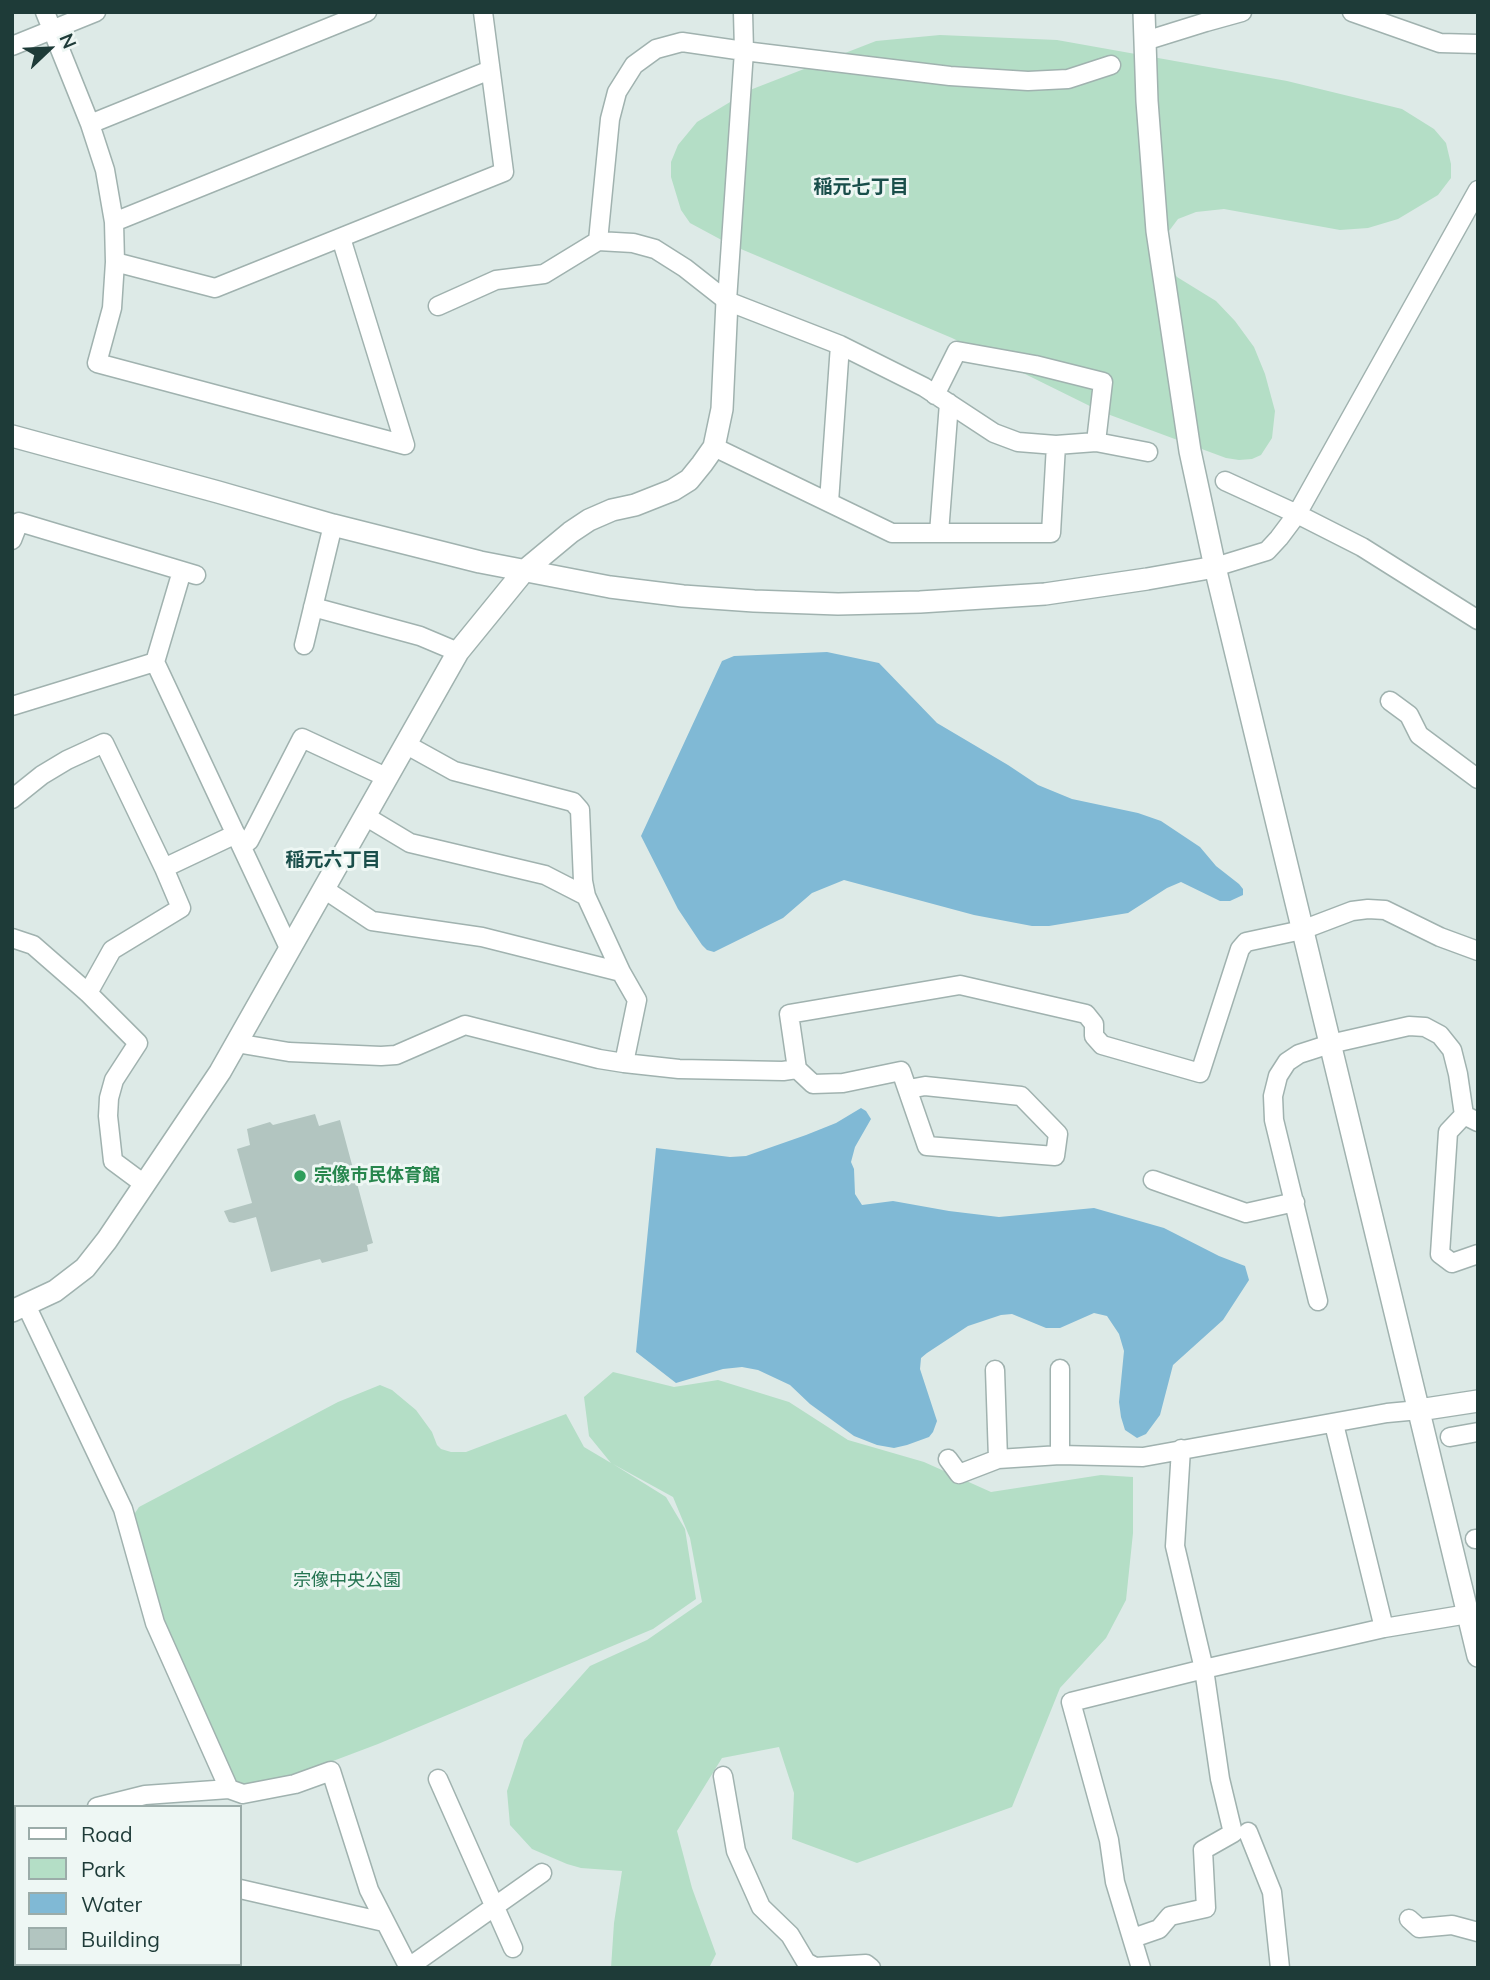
<!DOCTYPE html>
<meta charset="utf-8">
<style>
body{margin:0}
#map{position:relative;width:1490px;height:1980px;overflow:hidden;background:#ddeae7;font-family:Mulish,sans-serif}
canvas{display:block}
.frame{position:absolute;inset:0;border:14px solid #1e3b38;pointer-events:none}
.legend{position:absolute;left:14px;top:1805px;width:228px;height:161px;box-sizing:border-box;background:#eef7f4;border:2px solid #9baca9;margin:0;padding:9px 12px;list-style:none;font-size:21px;color:#1e3b38}
.legend li{display:flex;align-items:center;gap:14px;height:35px}
.legend b{width:35px;border:2px solid #9baca9}
.north{position:absolute;left:14px;top:14px;width:70px;height:70px;-webkit-text-stroke:5px #eef7f4;paint-order:stroke;rotate:67deg;font-size:19px;font-weight:700;line-height:28px;text-align:center;color:#1e3b38}
.north::after{content:'';display:block;margin:auto;width:24px;height:32px;background:#1e3b38;clip-path:polygon(50% 0,100% 100%,50% 72%,0 100%)}
</style>
<div id="map">
<canvas width="1490" height="1980"></canvas>
<div class="frame"></div>
<ul class="legend">
<li><b style="height:9px;background:#fff"></b>Road</li>
<li><b style="height:19px;background:#b4dec6"></b>Park</li>
<li><b style="height:19px;background:#80b9d5"></b>Water</li>
<li><b style="height:19px;background:#b2c5c0"></b>Building</li>
</ul>
<div class="north">N</div>
</div>
<script>
const c = document.querySelector('canvas').getContext('2d');
c.lineJoin = 'round';
function fillPath(path, color) {
  c.fillStyle = color;
  c.fill(path, 'evenodd');
}
function poly(rows) {
  const path = new Path2D();
  for (const r of rows) {
    path.moveTo(r[0], r[1]);
    for (let i = 2; i < r.length; i += 2) path.lineTo(r[i], r[i + 1]);
  }
  return path;
}
function strokePath(path, color, width, dash) {
  c.strokeStyle = color;
  c.lineWidth = width;
  c.lineCap = dash ? 'butt' : 'round';
  c.setLineDash(dash || []);
  c.stroke(path);
}
function write(font, color, halo, rows, align = 'center') {
  c.font = font + ' Mulish,"Noto Sans JP",sans-serif';
  c.lineWidth = 6;
  c.setLineDash([]);
  c.textBaseline = 'middle';
  c.strokeStyle = halo;
  c.fillStyle = color;
  for (const [text, x, y, turn = 0] of rows) {
    c.save();
    c.translate(x, y);
    c.rotate((+turn || 0) * Math.PI / 180);
    c.textAlign = isNaN(turn) ? turn : align;
    if (halo) c.strokeText(text, 0, 0);
    c.fillText(text, 0, 0);
    c.restore();
  }
}
fillPath(poly([
 [940,35,1057,40,1287,81,1402,109,1434,129,1446,143,1451,164,1451,178,1438,195,1398,219,1368,228,1340,230,1224,209,1196,212,1178,219,1163,239,1164,258,1177,277,1216,301,1235,321,1254,347,1265,374,1275,411,1272,438,1261,455,1252,459,1239,460,1226,458,1102,412,952,338,729,244,690,223,681,210,671,177,671,162,678,145,697,122,750,90,876,41],
 [613,1372,674,1387,718,1380,789,1402,848,1440,924,1462,991,1492,1101,1475,1133,1477,1133,1533,1126,1600,1106,1638,1060,1688,1012,1807,857,1863,792,1839,794,1793,779,1747,722,1758,677,1831,692,1888,716,1954,709,1968,611,1968,614,1923,622,1871,581,1868,567,1864,532,1849,510,1825,507,1791,524,1740,590,1666,647,1640,702,1602,690,1538,673,1497,613,1464,666,1497,685,1529,696,1599,653,1629,378,1744,296,1775,243,1785,235,1781,161,1622,131,1519,139,1507,338,1402,380,1385,392,1390,416,1410,432,1432,437,1445,441,1449,451,1452,466,1452,566,1414,584,1447,611,1463,589,1436,584,1397]
]), '#b4dec6');
fillPath(poly([
 [827,652,879,663,937,723,1008,765,1038,785,1072,799,1138,813,1161,821,1200,847,1216,866,1239,884,1243,889,1243,895,1230,901,1220,901,1181,882,1167,888,1128,913,1049,926,1032,926,974,915,844,880,812,893,783,918,714,952,707,950,702,945,678,909,641,836,722,661,734,656],
 [861,1108,866,1111,871,1119,855,1147,851,1162,854,1169,855,1194,862,1205,893,1201,949,1211,999,1217,1094,1208,1164,1228,1219,1256,1245,1266,1249,1280,1223,1320,1173,1365,1160,1415,1146,1434,1137,1438,1125,1430,1121,1417,1119,1402,1124,1351,1119,1334,1107,1316,1094,1313,1060,1328,1046,1328,1012,1314,1001,1315,968,1326,927,1353,921,1358,920,1369,937,1421,933,1432,929,1437,907,1445,894,1448,877,1445,854,1436,810,1404,790,1385,758,1370,742,1367,723,1369,676,1383,636,1352,656,1148,730,1157,746,1156,806,1135,836,1123]
]), '#80b9d5');
fillPath(poly([
 [315,1114,319,1126,340,1120,373,1243,367,1245,368,1251,322,1263,320,1259,271,1272,256,1217,234,1223,229,1222,224,1211,252,1203,237,1149,250,1145,247,1129,270,1122,273,1125]
]), '#b2c5c0');
const minor = poly([
 [45,12,90,124,105,170,114,222,115,262,112,308,97,363,405,445],
 [1352,12,1440,43,1478,44],
 [1145,41,1206,22,1242,12],
 [12,46,96,12],
 [90,124,367,12],
 [114,222,490,70],
 [341,238,405,445],
 [598,241,610,119,617,92,634,65,656,49,682,42,744,51,950,76,1028,81,1068,79,1111,65],
 [115,262,215,288,504,172,483,12],
 [727,301,744,51,743,12],
 [438,306,496,280,544,274,598,241,633,243,655,249,685,268,727,301,840,345,924,387,994,433,1018,442,1056,445,1096,442,1148,452],
 [935,395,957,351,1035,365,1103,382,1096,442],
 [714,447,892,533,1051,533,1056,445],
 [1225,481,1297,514,1362,547,1478,620],
 [829,502,840,345],
 [939,533,949,403],
 [12,540,19,522,196,575],
 [1215,567,1267,551,1279,538,1297,514,1478,190],
 [182,571,155,662,289,948],
 [313,607,420,636,458,652],
 [304,645,333,525],
 [1390,701,1409,715,1419,735,1478,779],
 [12,706,155,662],
 [407,745,454,771,573,802,580,810,583,881,586,896,621,972,637,1000,624,1063],
 [12,799,42,775,67,760,104,743,164,868,236,834],
 [365,816,410,843,545,875,586,896],
 [241,845,249,841,302,738,386,777],
 [324,889,372,921,482,937,621,972],
 [12,938,33,945,88,993,138,1043,114,1080,109,1098,108,1116,113,1161,144,1184],
 [88,993,112,950,181,908,164,868],
 [236,1043,289,1052,381,1056,396,1055,465,1025,599,1059,624,1063,679,1069,783,1071,797,1069,789,1014,960,985,1086,1014,1094,1024,1094,1036,1102,1045,1200,1073,1240,949,1246,942,1302,930,1352,911,1368,909,1385,910,1440,937,1478,951],
 [797,1069,813,1084,843,1083,901,1071,927,1146,1055,1156,1058,1134,1021,1096,925,1086,909,1089],
 [1464,1115,1448,1132,1440,1254,1452,1263,1478,1254],
 [1153,1180,1246,1213,1295,1202],
 [1318,1301,1274,1120,1273,1096,1278,1076,1287,1062,1299,1054,1330,1044,1409,1026,1425,1027,1440,1035,1452,1050,1458,1074,1464,1115,1478,1122],
 [26,1305,123,1509,155,1623,229,1789,243,1794,295,1784,331,1771,369,1890,409,1968],
 [1060,1369,1060,1455],
 [995,1370,998,1459],
 [1334,1424,1384,1628],
 [1450,1437,1478,1432],
 [948,1459,959,1474,998,1459,1060,1455,1143,1457,1387,1413,1419,1410],
 [1475,1539,1478,1539],
 [723,1776,736,1851,761,1907,790,1935,806,1962,815,1967,866,1964,871,1968],
 [438,1779,513,1948],
 [97,1807,145,1795,229,1789],
 [12,1822,16,1822],
 [1248,1832,1272,1892,1280,1968],
 [240,1889,384,1922],
 [12,1892,16,1895],
 [1409,1919,1419,1928,1452,1925,1478,1932],
 [1133,1938,1159,1929,1170,1916,1206,1908,1203,1850,1233,1833,1220,1779,1204,1669,1175,1546,1181,1449],
 [121,1964,127,1968],
 [409,1967,542,1873],
 [1141,1968,1115,1882,1109,1840,1071,1702,1204,1669,1384,1628,1468,1614]
]);
const tertiary = poly([
 [1144,12,1147,101,1157,231,1190,451,1215,567,1478,1656],
 [12,436,218,492,333,525,480,562,610,587,683,596,754,601,838,604,920,602,1045,594,1147,579,1215,567],
 [12,1311,55,1291,85,1268,107,1240,220,1072,458,652,524,571,571,532,589,520,612,510,635,505,673,490,689,480,702,464,714,447,722,409,727,301],
 [1419,1410,1478,1401]
]);
strokePath(minor, '#a0b2af', 21);
strokePath(tertiary, '#a0b2af', 24);
strokePath(minor, '#fff', 18);
strokePath(tertiary, '#fff', 21);
for (const [x, y, r, color] of [
 [300,1176,7,"#2e9e5b"]
]) {
  const dot = new Path2D();
  dot.arc(x, y, r, 0, 2 * Math.PI);
  c.fillStyle = color;
  c.fill(dot);
  strokePath(dot, '#eef7f4', 2.5);
}
write('bold 18px', '#27864d', '#eef7f4', [
 ["宗像市民体育館",314,1176]
], 'left');
write('18px', '#257451', '#eef7f4', [
 ["宗像中央公園",347,1581]
]);
write('bold 19px', '#194e4a', '#eef7f4', [
 ["稲元七丁目",861,187],
 ["稲元六丁目",333,860]
]);
</script>
